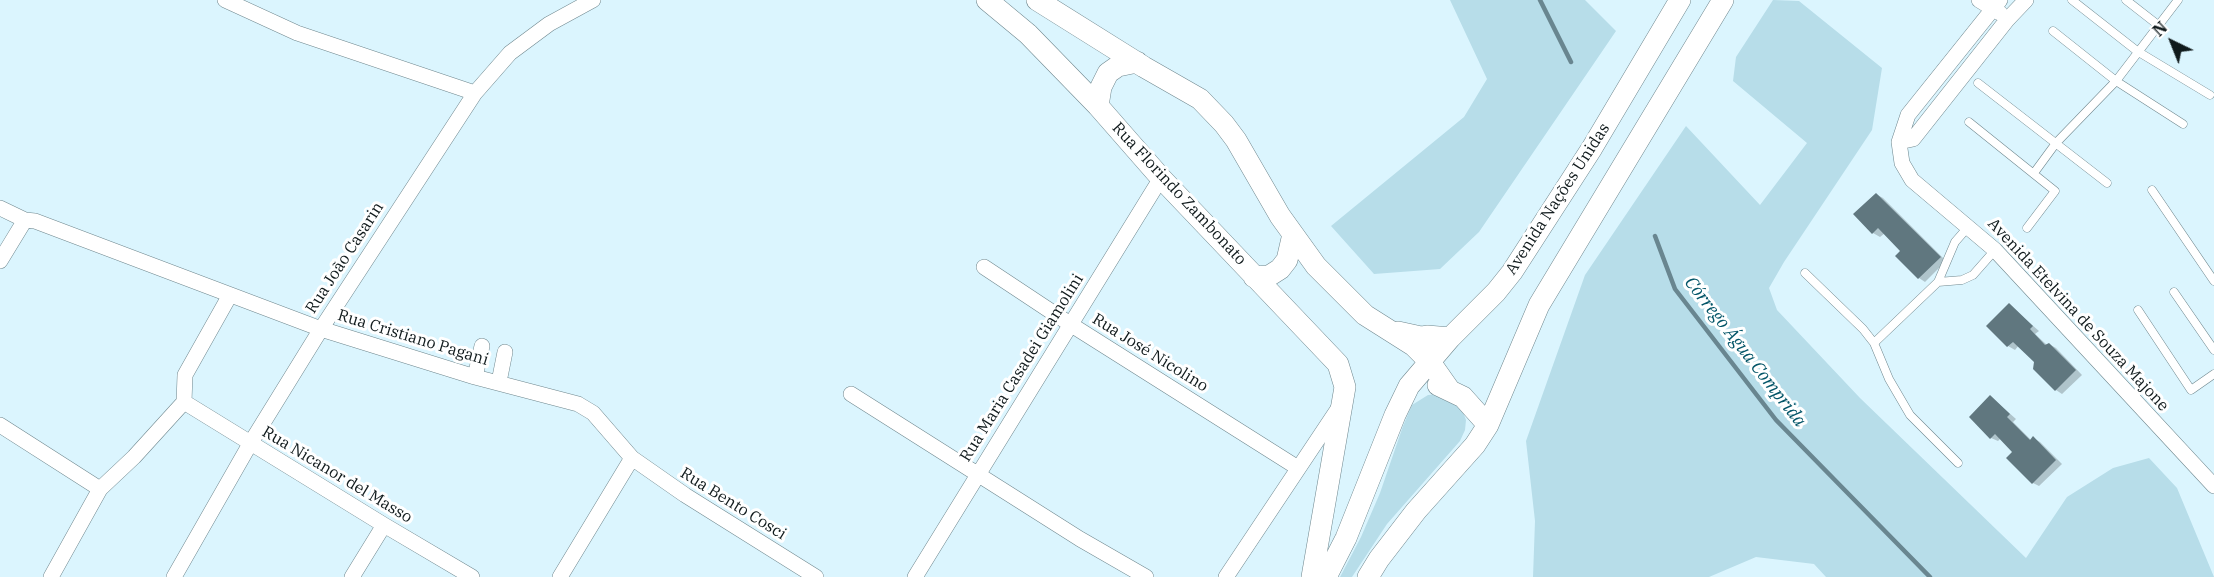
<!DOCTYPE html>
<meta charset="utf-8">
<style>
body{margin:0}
#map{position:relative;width:2214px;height:577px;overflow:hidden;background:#dbf5fe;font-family:"IBM Plex Serif",serif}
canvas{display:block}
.north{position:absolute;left:2142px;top:12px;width:60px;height:60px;-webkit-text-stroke:4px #fff;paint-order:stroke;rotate:317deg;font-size:16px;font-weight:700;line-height:24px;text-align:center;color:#101a1c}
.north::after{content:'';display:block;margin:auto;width:21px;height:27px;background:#101a1c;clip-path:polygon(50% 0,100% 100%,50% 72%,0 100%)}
</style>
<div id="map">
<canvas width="2214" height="577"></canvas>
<div class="north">N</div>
</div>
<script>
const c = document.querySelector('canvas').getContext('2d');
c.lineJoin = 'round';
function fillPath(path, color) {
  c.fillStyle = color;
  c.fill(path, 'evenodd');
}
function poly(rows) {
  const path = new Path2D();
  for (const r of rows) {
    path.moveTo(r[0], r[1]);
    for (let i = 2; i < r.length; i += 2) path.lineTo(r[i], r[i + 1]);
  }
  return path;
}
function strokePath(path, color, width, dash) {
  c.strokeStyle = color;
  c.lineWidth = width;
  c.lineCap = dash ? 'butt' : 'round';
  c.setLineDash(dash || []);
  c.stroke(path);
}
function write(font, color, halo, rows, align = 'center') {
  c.font = font + ' "IBM Plex Serif",serif';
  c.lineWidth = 6;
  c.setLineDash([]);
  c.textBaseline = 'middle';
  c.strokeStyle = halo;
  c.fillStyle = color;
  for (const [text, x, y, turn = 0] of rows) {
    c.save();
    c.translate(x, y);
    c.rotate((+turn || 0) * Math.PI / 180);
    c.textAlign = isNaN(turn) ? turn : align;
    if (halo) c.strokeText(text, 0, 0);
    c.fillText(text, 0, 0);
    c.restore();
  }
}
fillPath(poly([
 [1450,0,1585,0,1616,31,1479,232,1440,269,1374,274,1331,226,1464,117,1487,79],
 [1773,0,1799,1,1882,68,1872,130,1784,262,1769,288,1777,310,1860,398,2026,558,2067,497,2113,468,2149,458,2177,488,2214,577,1826,577,1814,564,1756,557,1709,577,1533,577,1535,521,1526,441,1585,275,1686,126,1760,205,1807,143,1733,81,1736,57],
 [1439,394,1457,405,1463,412,1466,420,1465,430,1460,441,1387,524,1352,577,1340,577,1361,537,1380,493,1403,426,1412,405,1428,395]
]), '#b7dde9');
fillPath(poly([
 [1876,194,1883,198,1946,261,1925,282,1919,278,1902,251,1885,233,1880,237,1873,233,1855,215],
 [2009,305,2039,331,2035,334,2047,345,2049,344,2056,348,2082,375,2062,394,2056,390,2036,362,2019,345,2015,350,2008,346,1988,326],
 [1991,397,2016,419,2013,422,2031,440,2033,438,2040,442,2062,464,2039,486,2033,483,2014,452,2001,438,1998,441,1991,438]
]), '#0003');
strokePath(poly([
 [1540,0,1571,62],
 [1655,236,1675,289,1776,420,1930,577]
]), '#698690', 4.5);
fillPath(poly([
 [1876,193,1941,257,1918,279,1895,256,1900,251,1878,228,1872,234,1853,214],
 [2009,303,2033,326,2030,329,2045,345,2049,343,2076,370,2055,391,2033,369,2034,362,2013,342,2007,347,1986,326],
 [1990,395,2010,414,2007,417,2030,440,2033,436,2056,460,2032,484,2006,458,2012,452,1995,434,1990,439,1969,417]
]), '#60777f');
const lane = poly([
 [2072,0,2137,51,2210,95],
 [2126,0,2158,25],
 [2053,31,2116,81,2183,124],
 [1978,83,2107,183],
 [1969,122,2055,191,2027,228],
 [2034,173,2056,143,2116,81,2178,0],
 [2152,190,2214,281],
 [1805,273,1863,329,1874,343,1889,379,1910,415,1958,463],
 [1938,282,1962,280,1973,275,1995,250],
 [2174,292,2214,350],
 [2138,310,2191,390,2214,374],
 [1874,343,1938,282,1955,242,1969,226]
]);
const street = poly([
 [225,0,297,33,475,93],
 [1979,0,2000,13],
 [2000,0,1908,115,1899,142,1902,163,1912,180,1995,250,2214,486],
 [1899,142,1913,139,2007,20,2026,0],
 [0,208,25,220,35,221,321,329,475,377,578,404,593,413,632,458,685,495,816,577],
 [0,261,25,220],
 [984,267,1070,324,1298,468],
 [475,377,482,346],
 [499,382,505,352],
 [851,394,1080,539,1146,577],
 [184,402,384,525,472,577],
 [0,425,100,489],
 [51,577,100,489,134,457,184,402,185,375,230,295],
 [174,577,250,444,321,329,475,93,510,53,549,24,593,0],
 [352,577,384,525],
 [560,577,632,458],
 [915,577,1161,178],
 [1226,577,1340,406]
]);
const secondary = poly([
 [987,0,1028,34,1098,106,1161,178,1338,364,1345,387,1312,577],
 [1037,0,1144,67,1200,99,1224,124,1236,140,1280,216,1316,266,1365,315,1414,346,1430,362,1449,389],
 [1098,106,1101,87,1108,73,1118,66,1137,62],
 [1254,277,1269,276,1280,269,1287,260,1293,234],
 [1398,332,1421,337,1427,336,1450,338],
 [1438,385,1463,397,1488,425],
 [1326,577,1346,538,1395,415,1409,386,1450,338,1496,292,1512,272,1592,148,1680,0],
 [1368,577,1379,559,1416,511,1475,445,1488,425,1539,305,1723,0]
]);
strokePath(lane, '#6f878e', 9);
strokePath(street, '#6f878e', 16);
strokePath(secondary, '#6f878e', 22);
strokePath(lane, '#fff', 8);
strokePath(street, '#fff', 15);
strokePath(secondary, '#fff', 21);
write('16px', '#101a1c', '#fff', [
 ["Rua Florindo Zambonato",1179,194,47],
 ["Avenida Nações Unidas",1558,199,-57],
 ["Rua João Casarin",345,258,-57],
 ["Avenida Etelvina de Souza Majone",2078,315,47],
 ["Rua Cristiano Pagani",413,338,17],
 ["Rua José Nicolino",1150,353,32],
 ["Rua Maria Casadei Giamolini",1022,368,-58],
 ["Rua Nicanor del Masso",337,475,31],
 ["Rua Bento Cosci",733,504,32]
]);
write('italic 18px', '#035568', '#fff', [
 ["Córrego Água Comprida",1745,352,52]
]);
</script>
